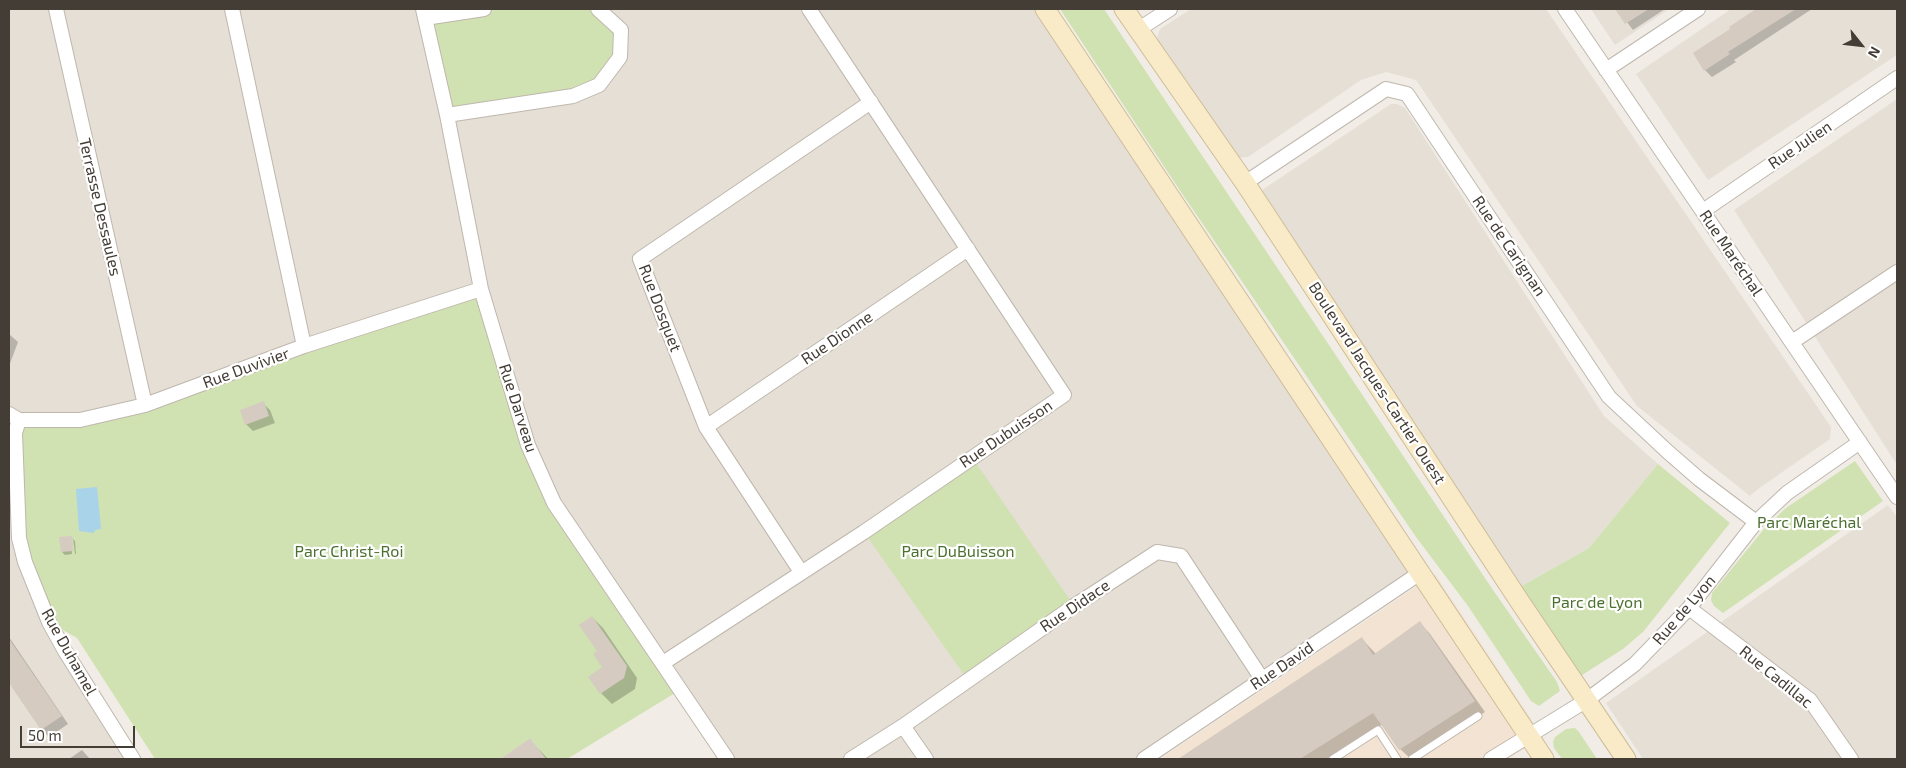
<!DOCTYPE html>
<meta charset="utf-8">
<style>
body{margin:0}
#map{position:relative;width:1906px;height:768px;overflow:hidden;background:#f1ede6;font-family:"Exo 2",sans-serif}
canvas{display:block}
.frame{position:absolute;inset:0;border:10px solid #443d36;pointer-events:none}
.north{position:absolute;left:1836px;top:20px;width:50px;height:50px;-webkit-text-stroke:4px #fff;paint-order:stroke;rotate:119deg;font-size:14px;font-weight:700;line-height:20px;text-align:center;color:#443d36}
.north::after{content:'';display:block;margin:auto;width:18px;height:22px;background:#443d36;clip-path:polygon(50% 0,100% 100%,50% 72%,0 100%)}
.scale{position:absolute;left:20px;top:726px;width:115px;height:22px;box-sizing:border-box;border:2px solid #443d36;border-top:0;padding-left:6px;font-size:15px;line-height:18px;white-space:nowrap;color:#443d36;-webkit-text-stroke:4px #fff;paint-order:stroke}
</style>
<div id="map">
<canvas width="1906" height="768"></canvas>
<div class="frame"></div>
<div class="north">N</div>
<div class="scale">50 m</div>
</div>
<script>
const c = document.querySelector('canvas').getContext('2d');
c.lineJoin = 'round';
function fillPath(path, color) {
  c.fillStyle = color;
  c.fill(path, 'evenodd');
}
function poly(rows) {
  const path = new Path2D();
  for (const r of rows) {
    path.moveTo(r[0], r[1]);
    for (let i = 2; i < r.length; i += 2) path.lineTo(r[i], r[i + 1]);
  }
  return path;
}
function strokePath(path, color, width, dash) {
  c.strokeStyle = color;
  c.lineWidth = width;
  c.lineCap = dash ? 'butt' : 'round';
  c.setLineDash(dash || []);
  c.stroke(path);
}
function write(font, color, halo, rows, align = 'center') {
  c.font = font + ' "Exo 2",sans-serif';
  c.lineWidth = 4.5;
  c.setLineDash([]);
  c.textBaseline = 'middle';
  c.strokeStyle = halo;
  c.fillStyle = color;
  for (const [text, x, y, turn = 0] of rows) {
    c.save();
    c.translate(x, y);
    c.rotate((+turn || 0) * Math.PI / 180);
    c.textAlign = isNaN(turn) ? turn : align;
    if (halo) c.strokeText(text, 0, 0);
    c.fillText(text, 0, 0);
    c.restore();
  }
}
fillPath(poly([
 [9,9,1045,9,1420,573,1144,759,727,759,680,690,49,622,134,759,9,759],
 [1191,9,1546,9,1831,427,1830,439,1758,489,1750,496,1637,406,1416,80,1386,72,1361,80,1248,157,1234,158,1155,43,1160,29],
 [1591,9,1669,9,1615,45],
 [1731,9,1897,9,1897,55,1708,180,1636,74],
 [1897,99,1897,465,1734,210],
 [1391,104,1397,104,1405,108,1604,416,1658,464,1589,548,1520,587,1262,190],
 [1888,505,1897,517,1897,759,1643,759,1606,703]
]), '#e5dfd5');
fillPath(poly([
 [1435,574,1543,737,1508,759,1160,759]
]), '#f2e3d3');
fillPath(poly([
 [484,9,598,9,621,30,620,57,599,85,447,115,425,18],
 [1060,9,1104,9,1491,587,1557,682,1560,691,1539,706,1531,701,1468,606,1416,537,1181,192],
 [481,289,554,503,680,690,567,759,546,759,530,738,500,759,155,759,77,638,49,622,25,562,19,420,80,420],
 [972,457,1074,606,967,679,864,532],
 [1855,461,1883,501,1723,613,1714,606,1711,600,1712,593,1764,529,1786,508],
 [1658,464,1730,523,1643,632,1623,649,1579,677,1520,587,1589,548],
 [1575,728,1579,732,1597,759,1562,759,1554,748,1553,742,1555,737,1566,729]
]), '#d0e2b2');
fillPath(poly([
 [97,487,101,529,95,530,94,533,79,531,76,489]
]), '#a8d3e9');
fillPath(poly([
 [1617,9,1665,9,1633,30],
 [1758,9,1812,9,1734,60,1736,62,1712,77,1705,70,1732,29,1731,27],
 [9,334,18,342,9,366],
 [263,403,270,410,275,423,253,431,246,424],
 [71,537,73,539,71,539,72,554,65,555,62,552],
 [73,539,75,541,76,554,75,554],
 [592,617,603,628,637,678,635,689,612,704,601,693,590,677,604,667,599,652],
 [1420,623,1430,634,1485,712,1411,759,1400,749,1383,724,1327,759,1180,759,1362,639,1376,654],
 [9,637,68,724,49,737,42,730,9,678],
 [530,740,548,759,502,759],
 [82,750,90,759,69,759]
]), '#0003');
fillPath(poly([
 [1615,9,1649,9,1625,24],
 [1756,9,1796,9,1728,52,1730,54,1704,71,1693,53,1730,29,1729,27],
 [264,401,269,416,245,425,240,410],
 [72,536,73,551,61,552,59,537],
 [592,616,627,666,624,678,600,694,588,677,602,667,593,654,597,651,579,625],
 [1420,621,1475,701,1399,750,1373,713,1300,759,1178,759,1362,637,1373,655],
 [9,639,62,716,41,730,9,683],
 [530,738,546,759,500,759]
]), '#d5cbc0');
const service = poly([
 [1333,759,1378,730,1397,759],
 [1412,759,1478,716]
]);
const minor = poly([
 [56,9,145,405],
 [232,9,304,346],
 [423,9,447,115,481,289,528,445,554,503,727,759],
 [1565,9,1897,497],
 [425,18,484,9],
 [1139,29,1170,9],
 [1606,70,1698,9],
 [447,115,573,96,599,85,620,57,621,30,598,9],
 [1245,183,1386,89,1407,94,1609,397,1668,452,1699,479,1756,522],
 [1703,211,1897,78],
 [1792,342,1897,272],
 [9,414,19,420,80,420,145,405,304,346,481,289],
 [19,420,15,433,19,538,25,562,49,622,65,651,133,759],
 [706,427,968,249],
 [801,572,706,427,640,259,871,102],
 [1689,608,1810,700,1851,759],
 [663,663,864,532,1064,395,809,9],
 [903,726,926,759],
 [851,759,903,726,1074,606,1157,552,1181,556,1262,679],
 [1144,759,1420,573],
 [1491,759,1587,700,1635,664,1689,608,1756,522,1787,493,1860,442]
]);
const secondary = poly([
 [1045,9,1544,759],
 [1124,9,1245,183,1522,605,1626,759]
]);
strokePath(service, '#bfb7ad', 9);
strokePath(minor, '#bfb7ad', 16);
strokePath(secondary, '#cdbd99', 21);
strokePath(service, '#fff', 7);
strokePath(minor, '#fff', 14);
strokePath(secondary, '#f9eac8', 19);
write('16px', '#443d36', '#fff', [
 ["Rue Julien",1800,145,-34],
 ["Terrasse Dessaules",100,207,77],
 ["Rue de Carignan",1509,246,56],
 ["Rue Maréchal",1731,253,56],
 ["Rue Dosquet",660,308,69],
 ["Rue Dionne",837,338,-34],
 ["Rue Duvivier",246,368,-20],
 ["Boulevard Jacques-Cartier Ouest",1377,383,57],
 ["Rue Darveau",518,408,72],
 ["Rue Dubuisson",1006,434,-34],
 ["Rue Didace",1075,606,-34],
 ["Rue de Lyon",1684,610,-49],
 ["Rue Duhamel",69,652,61],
 ["Rue David",1282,666,-34],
 ["Rue Cadillac",1776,677,39]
]);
write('16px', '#4c702f', '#fff', [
 ["Parc Maréchal",1809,523],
 ["Parc Christ-Roi",349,552],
 ["Parc DuBuisson",958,552],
 ["Parc de Lyon",1597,603]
]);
</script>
